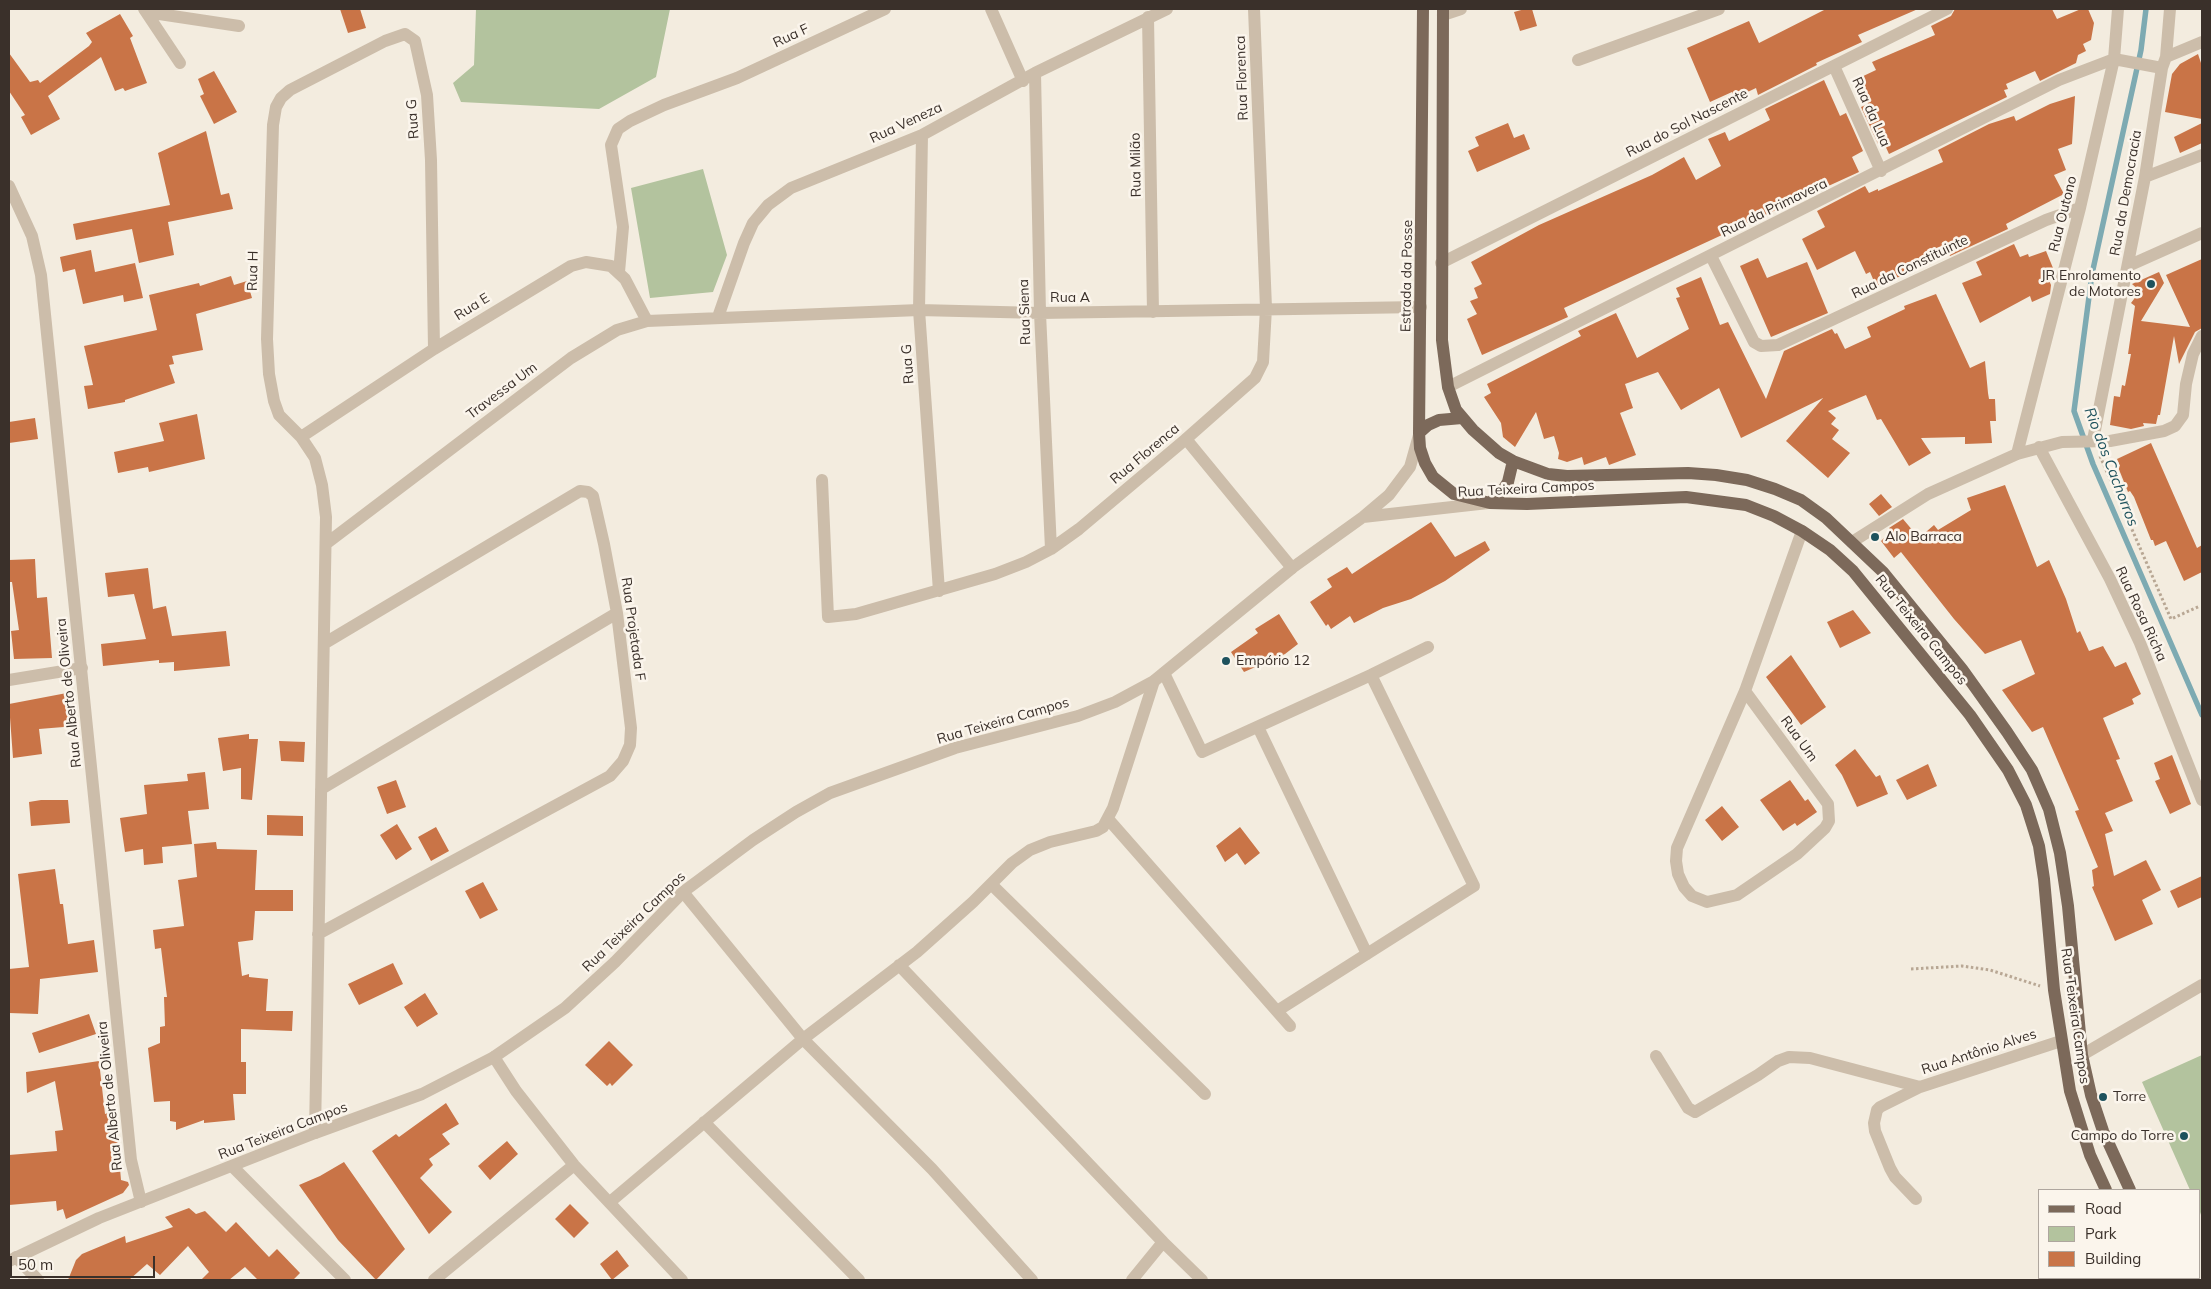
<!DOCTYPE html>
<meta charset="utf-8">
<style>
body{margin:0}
#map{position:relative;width:2211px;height:1289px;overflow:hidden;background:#f3ecdf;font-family:Mulish,sans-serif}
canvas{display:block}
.frame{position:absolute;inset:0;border:10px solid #3a302a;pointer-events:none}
.legend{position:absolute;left:2038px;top:1189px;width:162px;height:90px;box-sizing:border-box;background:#fbf5ec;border:1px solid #aea69e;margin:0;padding:6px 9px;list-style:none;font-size:15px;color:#3a302a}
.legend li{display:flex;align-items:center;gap:10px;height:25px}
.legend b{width:25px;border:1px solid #aea69e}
.scale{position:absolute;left:10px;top:1256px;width:145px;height:22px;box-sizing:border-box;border:2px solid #3a302a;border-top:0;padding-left:6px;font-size:15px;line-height:18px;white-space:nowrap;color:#3a302a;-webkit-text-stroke:4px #fbf5ec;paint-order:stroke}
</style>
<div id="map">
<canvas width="2211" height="1289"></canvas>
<div class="frame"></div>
<ul class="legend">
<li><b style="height:6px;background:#7c695a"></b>Road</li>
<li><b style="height:14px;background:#b3c39e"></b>Park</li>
<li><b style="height:14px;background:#c97447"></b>Building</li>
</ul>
<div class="scale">50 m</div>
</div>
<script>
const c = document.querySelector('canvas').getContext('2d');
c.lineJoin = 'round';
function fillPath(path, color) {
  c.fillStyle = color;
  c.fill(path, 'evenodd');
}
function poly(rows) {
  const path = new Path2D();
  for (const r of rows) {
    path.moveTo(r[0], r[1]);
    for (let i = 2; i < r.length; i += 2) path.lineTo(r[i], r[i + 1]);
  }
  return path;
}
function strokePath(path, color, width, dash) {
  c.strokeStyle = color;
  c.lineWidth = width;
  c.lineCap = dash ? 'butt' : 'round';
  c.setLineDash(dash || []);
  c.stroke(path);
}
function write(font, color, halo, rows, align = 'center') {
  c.font = font + ' Mulish,sans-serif';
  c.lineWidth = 5;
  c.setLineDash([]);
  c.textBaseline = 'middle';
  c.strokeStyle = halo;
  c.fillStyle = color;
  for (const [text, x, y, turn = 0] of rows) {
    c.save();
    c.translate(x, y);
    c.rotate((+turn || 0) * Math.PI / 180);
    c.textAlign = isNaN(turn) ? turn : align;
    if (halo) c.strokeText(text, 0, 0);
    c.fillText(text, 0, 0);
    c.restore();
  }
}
fillPath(poly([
 [476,9,670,9,656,77,599,109,461,102,453,83,474,65],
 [703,169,727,255,713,292,650,298,631,188],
 [2202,1055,2202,1218,2200,1212,2200,1190,2190,1190,2142,1082]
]), '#b3c39e');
strokePath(poly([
 [2146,9,2141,50,2092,274,2074,411,2093,464,2202,715]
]), '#7daab2', 5.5);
fillPath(poly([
 [340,9,360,9,366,28,348,33],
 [1525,9,1532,9,1537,26,1520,31,1514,12],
 [1826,9,1918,9,1858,35,1862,42,1816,63,1817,65,1758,95,1756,88,1735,98,1732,92,1710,102,1687,48,1749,21,1759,43],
 [1955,9,2052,9,2057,19,2081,9,2088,9,2094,23,2091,40,2083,44,2086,51,2078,55,2076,63,2040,81,2035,71,2006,84,2008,89,2004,90,2007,97,1889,154,1883,141,1878,144,1861,107,1868,104,1857,79,1876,70,1872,62,1935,35,1931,26,1951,16],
 [120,14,133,36,130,38,147,83,125,91,123,88,115,91,101,57,48,96,60,119,31,135,21,117,25,115,9,91,9,53,30,82,38,80,40,83,89,46,92,42,86,33],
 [2198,54,2202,66,2202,119,2165,112,2172,74,2180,64],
 [214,71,237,112,214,124,200,96,204,94,198,79],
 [1824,80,1840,116,1846,113,1863,151,1852,157,1859,172,1743,225,1744,227,1723,237,1722,235,1564,308,1568,317,1482,355,1467,319,1477,314,1470,301,1478,298,1474,288,1482,284,1471,262,1539,225,1652,175,1684,157,1696,180,1721,166,1708,139,1725,132,1729,141,1770,120,1765,109],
 [2075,96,2072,144,2058,149,2066,170,2054,175,2064,194,2006,224,2008,229,1950,256,1948,251,1921,263,1924,267,1876,286,1870,272,1866,274,1855,251,1817,270,1802,239,1825,227,1817,211,1865,186,1869,193,1878,189,1878,191,1943,162,1938,150,1989,124,2014,116,2016,121,2050,104],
 [1508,123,1514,138,1524,134,1530,149,1477,172,1468,151,1479,146,1475,137],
 [2202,123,2202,143,2180,153,2174,137],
 [206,131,221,195,229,193,233,209,168,222,174,255,139,263,132,229,76,240,73,224,170,205,158,153],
 [2014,244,2020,257,2028,254,2029,257,2046,251,2053,268,2045,271,2051,285,2050,294,2032,302,2030,296,1980,323,1962,283,1982,275,1976,262],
 [91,250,95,272,135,263,143,298,124,302,123,295,83,304,75,269,63,272,60,257],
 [1758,258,1767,278,1807,262,1828,313,1771,337,1740,266],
 [2202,259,2202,328,2195,332,2179,364,2174,336,2160,415,2158,415,2156,424,2143,423,2144,426,2131,429,2110,425,2114,396,2120,397,2122,385,2125,386,2131,354,2128,354,2135,306,2131,303,2140,291,2132,284,2159,272,2164,283,2141,321,2190,327,2166,275],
 [231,276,234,285,247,281,252,298,196,314,203,350,172,356,174,364,169,365,175,383,125,400,125,402,88,409,84,386,93,385,84,346,157,330,149,295,199,283,200,286],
 [1701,277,1720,325,1728,322,1766,399,1784,351,1832,329,1835,334,1837,333,1845,349,1871,337,1867,327,1905,309,1904,306,1936,294,1970,368,1985,361,1988,393,1989,399,1995,399,1996,421,1990,421,1992,443,1965,444,1965,437,1921,438,1931,453,1909,466,1881,419,1877,420,1866,395,1828,411,1836,418,1831,424,1839,430,1832,439,1850,453,1828,478,1786,441,1823,398,1741,438,1719,388,1681,410,1658,372,1625,384,1633,408,1620,413,1636,455,1609,465,1606,457,1584,465,1582,457,1567,462,1558,459,1559,453,1554,436,1544,439,1536,412,1515,447,1503,437,1501,423,1484,397,1491,393,1487,384,1581,336,1578,331,1616,313,1637,358,1689,329,1676,298,1680,297,1676,288],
 [197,414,205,459,149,472,148,467,118,473,114,452,164,441,159,423],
 [35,418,38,439,9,443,9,422],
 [2151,443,2197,548,2202,545,2202,572,2184,581,2166,541,2155,546,2153,540,2151,540,2134,497,2130,491,2128,492,2118,467,2120,466,2117,459],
 [2005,485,2037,567,2049,560,2066,599,2077,633,2080,631,2089,651,2103,646,2115,667,2126,662,2141,694,2132,699,2134,704,2103,718,2120,759,2116,760,2133,801,2105,813,2113,831,2105,834,2114,876,2146,860,2161,890,2142,900,2153,924,2115,941,2092,887,2094,886,2092,870,2098,867,2075,811,2079,810,2043,727,2032,732,2002,690,2035,674,2021,640,1985,654,1954,619,1901,552,1894,558,1881,541,1891,531,1889,528,1903,519,1919,538,1934,525,1938,530,1971,510,1967,498],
 [1881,494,1892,507,1879,516,1869,504],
 [1431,522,1455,557,1485,541,1490,550,1445,581,1411,599,1383,608,1354,623,1350,616,1331,629,1328,624,1326,626,1310,602,1332,587,1327,579,1347,567,1352,574],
 [35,559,37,598,47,597,52,658,14,659,11,631,19,630,12,582,9,582,9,560],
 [148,568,153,609,166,606,172,636,226,631,230,666,174,671,174,662,159,663,159,660,103,666,101,644,146,639,134,594,108,597,105,573],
 [1853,610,1871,633,1840,648,1827,622],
 [1279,614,1298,644,1285,654,1244,672,1231,652,1258,633,1255,629],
 [1791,655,1826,707,1801,725,1766,677],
 [72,692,76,726,39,729,42,754,13,758,9,704],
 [249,734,249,739,258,739,252,800,241,799,241,768,223,771,218,738],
 [279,741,305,742,304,762,281,761],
 [1855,749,1876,777,1880,775,1888,794,1857,807,1842,775,1835,765],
 [2172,755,2191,804,2170,814,2155,781,2160,779,2154,763],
 [1928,764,1937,786,1907,800,1896,780],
 [205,772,209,809,188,811,192,844,162,847,163,863,144,865,143,849,125,852,120,818,147,814,144,785,188,781,187,774],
 [396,780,406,807,387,814,377,787],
 [1790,780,1805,801,1808,799,1817,812,1797,826,1795,823,1783,831,1760,800],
 [41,800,68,800,70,823,31,826,29,802],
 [1722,806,1739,827,1722,841,1705,820],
 [267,815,303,816,303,836,267,835],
 [397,824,412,849,396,860,380,835],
 [436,827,449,851,431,861,418,837],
 [1240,827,1260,853,1245,865,1237,853,1225,862,1216,846],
 [216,842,217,849,257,850,255,890,293,890,293,911,255,911,253,940,238,942,242,976,249,974,249,977,268,979,266,1011,293,1011,292,1031,241,1029,241,1062,246,1062,246,1094,233,1094,235,1120,204,1123,204,1120,176,1130,176,1122,170,1121,170,1101,154,1102,148,1048,160,1043,160,1027,165,1026,164,997,167,997,161,948,155,949,153,930,184,926,178,880,197,877,194,844],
 [55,869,60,904,63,904,68,944,94,940,98,972,40,979,38,1014,9,1013,9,969,29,967,18,874],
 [2202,876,2202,897,2178,908,2170,891],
 [483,882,498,910,480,919,465,891],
 [393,963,403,984,359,1005,348,984],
 [425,993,438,1014,417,1027,404,1007],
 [89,1014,96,1034,39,1053,32,1033],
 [609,1041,633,1065,612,1086,610,1083,607,1086,585,1065],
 [99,1061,105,1114,115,1111,121,1180,128,1182,129,1185,123,1193,66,1219,63,1209,57,1211,56,1201,9,1205,9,1155,57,1151,55,1131,63,1130,55,1081,27,1093,26,1072],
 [446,1103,459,1124,442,1134,450,1144,429,1159,433,1165,420,1178,452,1212,429,1234,372,1151,396,1134,399,1137],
 [507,1141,518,1154,490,1180,478,1166],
 [344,1162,405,1249,376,1280,338,1240,299,1185,320,1176],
 [570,1204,589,1223,574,1238,555,1219],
 [189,1208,196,1214,205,1211,226,1232,236,1222,269,1257,277,1249,300,1273,293,1280,258,1280,245,1267,229,1280,201,1280,209,1272,188,1246,160,1275,147,1264,129,1280,68,1280,76,1260,82,1254,125,1236,126,1243,173,1227,165,1217],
 [617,1250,629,1266,612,1280,600,1264]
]), '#c97447');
strokePath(poly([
 [2100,456,2171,619,2200,606],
 [1911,969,1962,966,1990,970,2040,986]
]), '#b8a794', 3, [2.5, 2.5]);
strokePath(poly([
 [144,9,180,63],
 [991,9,1023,81],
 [146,12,239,26],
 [1443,15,1461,9],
 [1148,17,1153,312],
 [2166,57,2202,42],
 [1578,60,1719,9],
 [1834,66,1881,171],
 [1035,73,1040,313,1051,549],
 [922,135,919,310,939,591],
 [2145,177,2202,155],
 [1711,256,1754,342,1761,346,1778,345,1988,247,2046,220,2080,208],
 [1441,263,1947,9],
 [2128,266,2202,233],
 [619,272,623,227,611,145,618,129,630,121,664,105,737,78,885,9],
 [718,317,744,243,753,223,768,205,791,188,922,135,1035,73,1167,9],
 [1448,387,2059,80,2114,59,2162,68],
 [301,437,434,349,571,266,586,262,611,266,625,279,647,321],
 [1186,439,1292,568],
 [2093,440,2145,177,2162,68,2166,57,2170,9],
 [2039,447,2110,579,2140,643,2202,800],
 [2017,454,2080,208,2114,59,2118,9],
 [822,480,828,617,856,614,995,574,1026,562,1051,549,1079,529,1186,439,1255,378,1263,362,1266,308,1254,9],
 [1852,542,1928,494,2017,454,2062,442,2110,441,2164,431,2175,426,2183,415,2186,384,2193,354,2202,336],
 [327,543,571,358,617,330,647,321,919,310,1040,313,1421,307],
 [1164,673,1202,752,1371,675,1428,647],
 [9,680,82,668],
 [1745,691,1828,804,1829,821,1825,828,1797,854,1737,895,1707,902,1692,896,1684,887,1678,874,1676,861,1677,848,1745,691,1802,531],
 [1258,727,1367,954],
 [321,789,617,613],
 [1109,820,1290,1026],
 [991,884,1205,1094],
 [683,892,803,1039,932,1169,1032,1280],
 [318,934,610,776,623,761,630,745,631,728,617,613,604,544,593,496,588,492,580,491,325,643],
 [899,965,1163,1242,1132,1280],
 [1277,1011,1474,886,1371,675],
 [2082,1055,2202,985],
 [1656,1056,1688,1108,1695,1112,1758,1075,1778,1061,1789,1057,1810,1058,1920,1087,2061,1041],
 [494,1057,516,1091,574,1165,682,1280],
 [704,1122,859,1280],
 [315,1133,326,517,322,485,315,458,301,437,279,415,274,401,269,374,267,339,273,125,276,107,281,98,290,90,385,41,405,34,415,41,427,95,431,160,434,349],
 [233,1167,345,1280],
 [1916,1199,1895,1177,1890,1168,1875,1131,1874,1123,1877,1110,1880,1107,1920,1087],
 [610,1202,803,1039,917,952,973,902,1012,863,1030,850,1050,842,1096,831,1103,827,1113,808,1154,681],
 [1163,1242,1202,1280],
 [16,1257,38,1280],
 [434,1280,574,1165],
 [2068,1280,2077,1278]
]), '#ccbdaa', 12);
strokePath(poly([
 [9,186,32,236,41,275,131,1160,141,1202],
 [1363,517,1488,503],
 [9,1261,99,1218,315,1133,422,1094,494,1057,565,1008,615,962,683,892,753,840,796,812,830,793,955,748,1078,716,1115,702,1154,681,1292,568,1363,517,1389,495,1410,467,1419,435]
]), '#ccbdaa', 12);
strokePath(poly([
 [1423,9,1419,433,1420,448,1425,463,1433,477,1454,494,1490,503,1527,504,1686,497,1746,505,1774,516,1802,531,1830,550,1853,571,1970,715,2008,770,2026,805,2039,846,2044,879,2054,990,2070,1091,2090,1155,2106,1190],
 [1443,9,1442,340,1448,387,1456,410,1473,430,1499,453,1513,461,1548,474,1567,476,1688,473,1716,475,1747,480,1775,489,1801,500,1826,518,1883,572,1962,669,2007,732,2032,770,2049,809,2060,853,2068,906,2082,1055,2091,1095,2103,1131,2130,1190],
 [1419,433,1428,425,1439,420,1462,418],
 [1490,503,1503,490,1508,482,1513,461],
 [2146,1278,2147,1280],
 [2171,1278,2173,1280]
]), '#7c695a', 12);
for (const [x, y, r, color] of [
 [2151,284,5,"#1e525d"],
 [1875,537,5,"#1e525d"],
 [1226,661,5,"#1e525d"],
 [2103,1097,5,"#1e525d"],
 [2184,1136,5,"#1e525d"]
]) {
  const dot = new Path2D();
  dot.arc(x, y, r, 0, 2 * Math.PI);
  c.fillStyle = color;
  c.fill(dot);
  strokePath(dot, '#fbf5ec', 2);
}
write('14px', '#3a302a', '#fbf5ec', [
 ["Rua F",791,36,-25],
 ["Rua Florenca",1242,78,-92],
 ["Rua da Lua",1871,112,66],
 ["Rua G",413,119,-94],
 ["Rua Veneza",906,123,-25],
 ["Rua do Sol Nascente",1687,123,-27],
 ["Rua Milão",1136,165,-91],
 ["Rua da Democracia",2126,193,-80],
 ["Rua da Primavera",1774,208,-26],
 ["Rua Outono",2063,214,-76],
 ["Rua da Constituinte",1910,267,-26],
 ["Rua H",253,271,-89],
 ["Estrada da Posse",1407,276,-89],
 ["Rua A",1070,298],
 ["Rua E",472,307,-32],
 ["Rua Siena",1025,312,-92],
 ["Rua G",908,364,-94],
 ["Travessa Um",502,391,-37],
 ["Rua Florenca",1145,454,-40],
 ["Rua Teixeira Campos",1526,489,-3],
 ["Rua Rosa Richa",2141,614,65],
 ["Rua Projetada F",633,629,82],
 ["Rua Teixeira Campos",1921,630,51],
 ["Rua Alberto de Oliveira",69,693,-96],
 ["Rua Teixeira Campos",1003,721,-16],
 ["Rua Um",1799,739,54],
 ["Rua Teixeira Campos",634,922,-44],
 ["Rua Teixeira Campos",2075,1016,82],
 ["Rua Antônio Alves",1979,1052,-18],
 ["Rua Alberto de Oliveira",110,1096,-96],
 ["Rua Teixeira Campos",283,1131,-21]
]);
write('14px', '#3a302a', '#fbf5ec', [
 ["JR Enrolamento",2141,276,"right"],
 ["de Motores",2141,292,"right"],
 ["Alo Barraca",1885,537],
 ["Empório 12",1236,661],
 ["Torre",2113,1097],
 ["Campo do Torre",2174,1136,"right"]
], 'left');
write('italic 15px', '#1e525d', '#fbf5ec', [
 ["Rio dos Cachorros",2111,467,69]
]);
</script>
